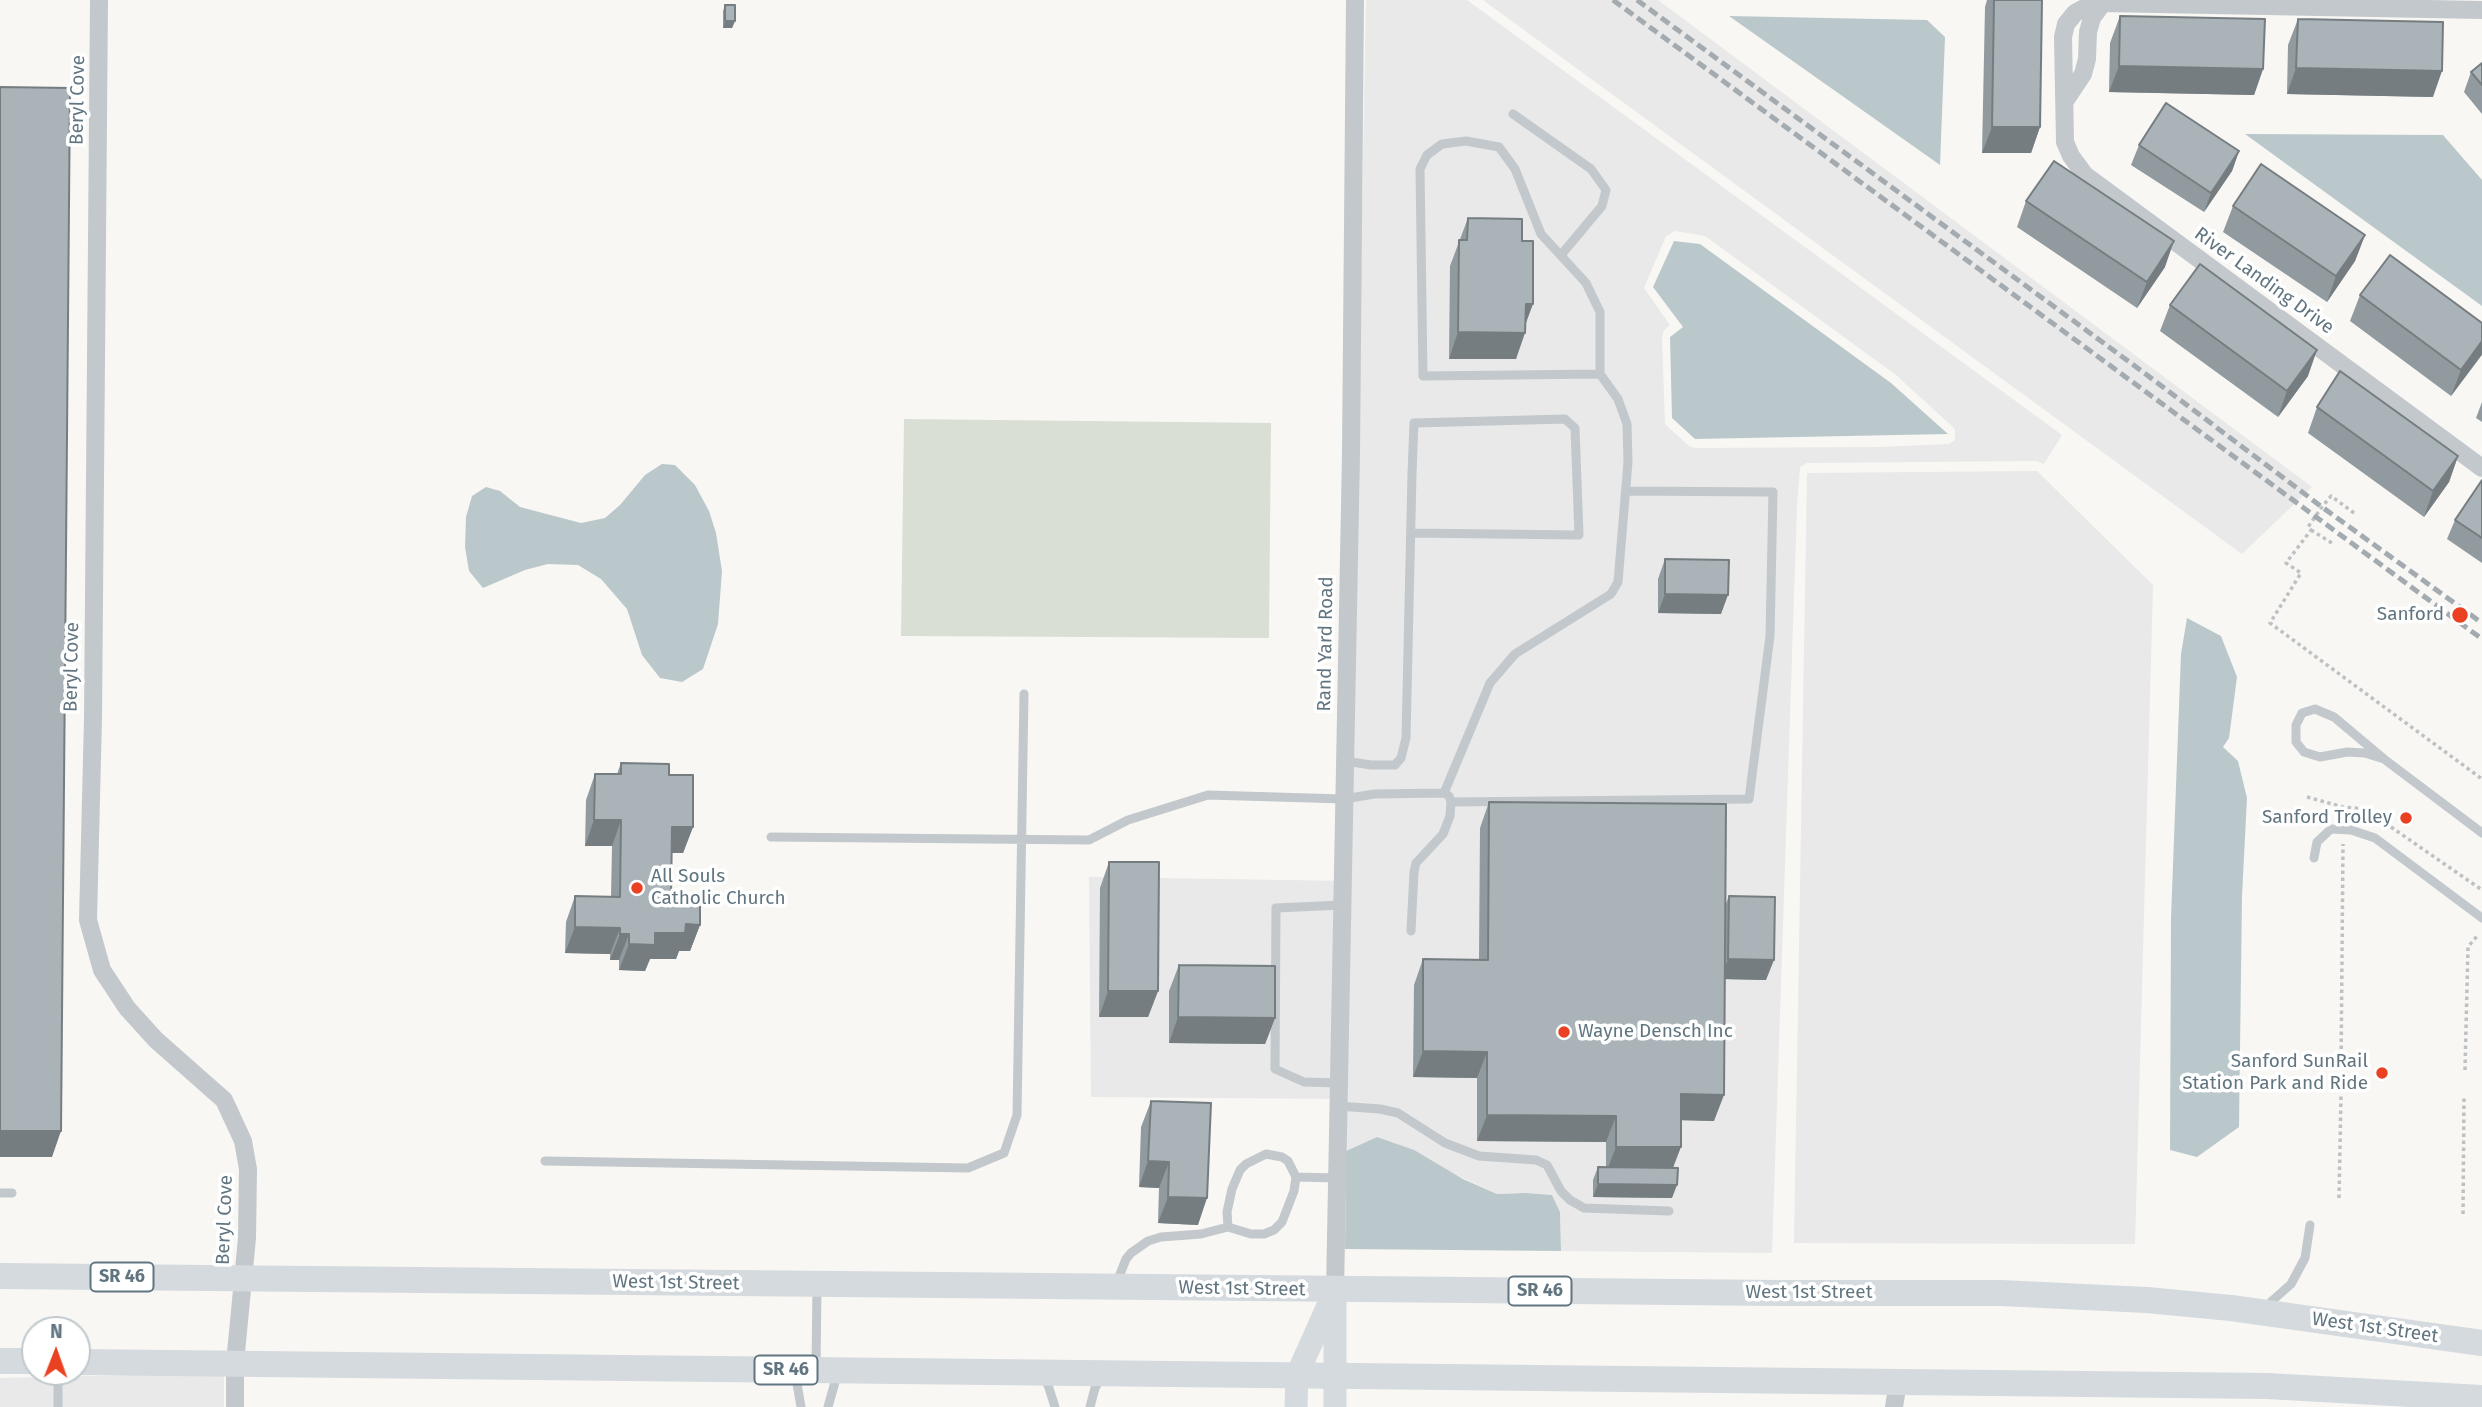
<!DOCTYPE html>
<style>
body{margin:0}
#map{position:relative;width:2482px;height:1407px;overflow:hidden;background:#f8f7f4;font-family:"Fira Sans",sans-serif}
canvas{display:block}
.north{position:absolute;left:21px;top:1316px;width:70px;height:70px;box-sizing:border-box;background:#fff;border:2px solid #c0c8cd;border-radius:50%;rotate:1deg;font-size:19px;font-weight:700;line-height:28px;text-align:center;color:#617581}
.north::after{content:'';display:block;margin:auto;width:24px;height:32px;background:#ea4122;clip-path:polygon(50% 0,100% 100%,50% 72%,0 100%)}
</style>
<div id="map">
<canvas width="2482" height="1407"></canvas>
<div class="north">N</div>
</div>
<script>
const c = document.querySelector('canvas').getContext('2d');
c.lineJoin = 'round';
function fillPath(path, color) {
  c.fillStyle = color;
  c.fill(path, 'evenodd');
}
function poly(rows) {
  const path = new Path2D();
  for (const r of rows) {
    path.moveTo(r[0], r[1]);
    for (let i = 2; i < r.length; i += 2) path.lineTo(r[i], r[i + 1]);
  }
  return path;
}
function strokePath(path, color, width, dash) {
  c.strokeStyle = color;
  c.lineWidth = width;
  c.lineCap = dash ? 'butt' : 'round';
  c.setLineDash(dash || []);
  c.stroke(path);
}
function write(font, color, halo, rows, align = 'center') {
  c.font = font + ' "Fira Sans",sans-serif';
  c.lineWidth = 7;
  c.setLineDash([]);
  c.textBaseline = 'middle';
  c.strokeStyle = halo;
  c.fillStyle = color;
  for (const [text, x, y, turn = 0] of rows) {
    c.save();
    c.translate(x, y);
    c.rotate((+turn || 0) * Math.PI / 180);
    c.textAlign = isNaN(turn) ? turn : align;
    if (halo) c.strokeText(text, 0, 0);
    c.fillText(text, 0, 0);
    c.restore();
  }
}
fillPath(poly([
 [1366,0,1467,0,2062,435,2044,464,2037,461,1807,463,1800,467,1797,506,1772,1253,1561,1251,1560,1212,1552,1195,1526,1193,1497,1194,1377,1137,1346,1151,1347,1099,1091,1097,1089,877,1350,881],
 [1675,231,1705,236,1896,375,1955,429,1955,440,1949,444,1880,447,1695,448,1689,446,1665,424,1662,337,1664,330,1670,325,1644,288,1666,236],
 [1483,0,1658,0,2312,487,2242,554],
 [2037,471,2153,585,2135,1244,1794,1243,1807,473],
 [224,1373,224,1407,0,1407,0,1378]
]), '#e8e9e8');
fillPath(poly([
 [904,419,1271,423,1269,638,901,636]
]), '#d9dfd5');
fillPath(poly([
 [1729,16,1927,20,1945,37,1940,165],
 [2245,134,2443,135,2482,180,2482,306],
 [1674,241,1700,244,1891,383,1948,434,1695,439,1672,418,1670,337,1683,327,1653,287],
 [662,464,675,465,695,485,709,511,716,533,722,571,718,624,703,669,682,682,660,678,642,655,627,609,601,579,578,565,548,564,525,570,483,588,469,571,465,547,466,517,472,496,486,487,500,491,520,507,581,523,605,518,620,505,645,475],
 [2187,618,2221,636,2237,677,2229,738,2223,747,2238,761,2247,798,2242,896,2239,1127,2197,1157,2170,1150,2171,918,2181,654],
 [1377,1137,1414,1150,1463,1179,1497,1194,1526,1193,1552,1195,1560,1212,1561,1251,1345,1249,1346,1151]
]), '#bac8cb');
strokePath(poly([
 [2354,513,2331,496,2322,507,2308,527,2311,530,2286,563,2301,573,2270,623,2482,779],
 [2311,530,2332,543],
 [2307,797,2343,807,2365,809,2482,890],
 [2341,1070,2343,844],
 [2465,1070,2468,947,2477,936],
 [2339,1198,2341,1095],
 [2463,1214,2464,1097]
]), '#bec1c3', 3.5, [3.5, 3.5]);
strokePath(poly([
 [1513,114,1591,169,1606,190,1602,206,1561,255],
 [2384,759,2365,753,2347,752,2320,757,2304,752,2296,742,2296,725,2302,713,2315,709,2334,717,2384,759,2482,833],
 [1345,761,1371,765,1395,765,1401,758,1406,738,1412,474,1414,423,1565,419,1575,428,1579,535,1411,533],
 [1444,793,1490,683,1515,654,1611,594,1618,582,1628,462,1627,424,1618,399,1600,374,1423,376,1420,169,1427,155,1442,144,1466,141,1499,147,1515,169,1541,234,1586,283,1600,312,1600,374],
 [1451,802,1749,799,1770,636,1773,492,1626,491],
 [771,837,1089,840,1128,820,1208,795,1344,799,1374,794,1444,793,1449,796,1451,802,1450,816,1443,834,1416,863,1414,872,1411,931],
 [2314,858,2317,842,2331,829,2351,830,2375,838,2482,918],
 [1339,1083,1304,1082,1275,1069,1276,908,1342,905],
 [1338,1106,1380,1109,1398,1113,1445,1143,1479,1156,1536,1160,1547,1165,1561,1191,1570,1200,1584,1208,1669,1211],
 [545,1161,968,1168,1004,1153,1017,1115,1024,694],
 [1296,1177,1337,1178],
 [0,1193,12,1193],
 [1117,1282,1126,1259,1131,1253,1148,1241,1161,1237,1201,1234,1228,1227,1251,1234,1264,1234,1274,1230,1282,1222,1294,1191,1296,1177,1288,1161,1282,1157,1266,1154,1246,1164,1240,1170,1232,1189,1227,1212,1228,1227],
 [2263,1309,2291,1284,2305,1258,2310,1225],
 [816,1367,817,1286],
 [795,1372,801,1407],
 [1042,1377,1048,1385,1055,1407],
 [58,1407,58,1372],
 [828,1407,837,1375],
 [1090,1407,1095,1388,1102,1376]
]), '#c2c8cb', 9);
strokePath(poly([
 [99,0,93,718,88,920,102,970,127,1008,156,1040,224,1100,243,1141,248,1169,247,1238,235,1363,235,1407],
 [2482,10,2103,3,2088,6,2075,13,2066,24,2063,37,2065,142,2071,156,2085,175,2482,468],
 [2065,101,2083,74,2087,59,2088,32,2092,18,2103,3],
 [1335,1290,1351,453,1355,0],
 [1894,1407,1898,1382]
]), '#c2c8cb', 18);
strokePath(poly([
 [1335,1296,1335,1407],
 [1296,1407,1297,1375,1335,1290]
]), '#d5dade', 23);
strokePath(poly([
 [0,1276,1779,1293,2001,1293,2147,1300,2231,1308,2482,1343],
 [0,1361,35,1361],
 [77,1362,2267,1386,2482,1398]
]), '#d5dade', 26);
strokePath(poly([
 [1613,0,2482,639],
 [1637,0,2143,372,2322,507,2482,623]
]), '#a3abb0', 5, [10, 5]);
fillPath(poly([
 [1987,0,2042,0,2040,127,2031,153,1982,153,1985,7],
 [725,5,735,21,732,28,723,28,723,11],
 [2120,16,2263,69,2254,95,2109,92,2110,43],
 [2298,19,2433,97,2287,94,2288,45],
 [2482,63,2482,114,2464,92,2471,72],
 [2139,145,2239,151,2232,171,2204,212,2131,165],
 [2026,201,2165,267,2137,308,2017,227],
 [2233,206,2365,235,2355,261,2327,302,2223,232],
 [1468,218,1522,241,1525,324,1516,359,1449,359,1450,266],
 [2360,295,2482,323,2482,355,2451,396,2350,321],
 [2170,305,2308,376,2278,417,2160,331],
 [2482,402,2482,422,2476,418],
 [2317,407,2458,456,2449,482,2424,517,2308,433],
 [2482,480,2482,563,2447,539,2455,520],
 [1665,559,1721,614,1658,613,1658,579],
 [621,763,669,775,693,827,683,853,672,853,671,899,700,925,690,951,679,951,676,959,650,959,645,971,619,970,619,960,610,960,610,954,565,953,566,922,575,896,611,897,612,846,585,846,586,800,595,774,617,774],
 [1489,802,1725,906,1729,896,1766,980,1725,979,1714,1121,1681,1120,1673,1168,1672,1198,1593,1197,1593,1180,1598,1167,1606,1167,1606,1142,1477,1141,1477,1078,1413,1077,1414,985,1423,959,1479,960,1480,828],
 [1109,862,1158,991,1148,1017,1099,1017,1100,888],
 [1179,965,1275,1018,1265,1044,1169,1043,1169,991],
 [1151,1101,1198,1225,1158,1223,1159,1188,1139,1187,1141,1127]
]), '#919a9e');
fillPath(poly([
 [725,21,735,21,732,28,723,28],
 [2119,66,2263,69,2254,95,2109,92],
 [2296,68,2442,71,2433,97,2287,94],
 [1992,127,2040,127,2031,153,1982,153],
 [2239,151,2232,171,2204,212,2211,193],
 [2365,235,2355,261,2327,302,2336,276],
 [2174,241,2165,267,2137,308,2147,282],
 [1526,304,1533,304,1523,331],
 [1458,332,1525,333,1516,359,1449,359],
 [2482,341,2482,354,2451,396,2461,370],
 [2317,350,2308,376,2278,417,2287,391],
 [2458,456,2449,482,2424,517,2433,491],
 [1665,594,1728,595,1721,614,1658,613],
 [594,820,621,820,612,846,585,846],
 [672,827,693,827,683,853,663,853],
 [686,924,700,925,690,951,679,951,676,959,650,959,645,971,619,970,629,944,655,933],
 [575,927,620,928,610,954,565,953],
 [620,934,629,934,619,960,610,960],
 [1728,959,1774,960,1766,980,1721,979],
 [1108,991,1158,991,1148,1017,1099,1017],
 [1178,1017,1275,1018,1265,1044,1169,1043],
 [1423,1051,1487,1052,1477,1078,1413,1077],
 [1681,1094,1724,1095,1714,1121,1672,1120],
 [1487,1115,1616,1116,1606,1142,1477,1141],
 [0,1131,61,1131,52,1157,0,1157],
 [1616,1147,1681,1147,1671,1173,1606,1173],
 [1148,1161,1169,1162,1159,1188,1139,1187],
 [1598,1184,1677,1185,1672,1198,1593,1197],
 [1168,1197,1207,1198,1198,1225,1158,1223]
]), '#767d81');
const building = poly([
 [1994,0,2042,0,2040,127,1992,127,1994,0],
 [725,5,735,5,735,21,725,21,725,5],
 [2120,16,2265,19,2263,69,2119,66,2120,16],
 [2298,19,2443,22,2442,71,2296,68,2298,19],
 [2482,63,2482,85,2471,72,2482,63],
 [0,87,70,88,61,1131,0,1131,0,87],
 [2166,103,2239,151,2211,193,2139,145,2166,103],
 [2054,161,2174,241,2147,282,2026,201,2054,161],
 [2261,164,2365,235,2336,276,2233,206,2261,164],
 [1468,218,1522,219,1522,241,1533,241,1533,304,1526,304,1525,333,1458,332,1459,240,1467,240,1468,218],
 [2390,255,2482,323,2482,341,2461,370,2360,295,2390,255],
 [2200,264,2317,350,2287,391,2170,305,2200,264],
 [2340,371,2458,456,2433,491,2317,407,2340,371],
 [2482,480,2482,538,2455,520,2482,480],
 [1665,559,1729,560,1728,595,1665,594,1665,559],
 [621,763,669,764,669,775,693,775,693,827,672,827,671,899,700,899,700,925,686,924,685,933,655,933,655,945,629,944,629,934,620,934,620,928,575,927,575,896,620,897,621,820,594,820,595,774,621,774,621,763],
 [1489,802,1726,804,1724,1095,1681,1094,1681,1147,1616,1147,1616,1116,1487,1115,1487,1052,1423,1051,1423,959,1488,960,1489,802],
 [1109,862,1159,862,1158,991,1108,991,1109,862],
 [1729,896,1775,897,1774,960,1728,959,1729,896],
 [1179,965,1275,966,1275,1018,1178,1017,1179,965],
 [1151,1101,1211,1103,1207,1198,1168,1197,1169,1162,1148,1161,1151,1101],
 [1598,1167,1678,1168,1677,1185,1598,1184,1598,1167]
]);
fillPath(building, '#a9b3b8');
strokePath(building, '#767d81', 2);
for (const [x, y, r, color] of [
 [2460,615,9,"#ea4122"],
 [2406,818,7,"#ea4122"],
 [637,888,7,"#ea4122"],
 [1564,1032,7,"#ea4122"],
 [2382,1073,7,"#ea4122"]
]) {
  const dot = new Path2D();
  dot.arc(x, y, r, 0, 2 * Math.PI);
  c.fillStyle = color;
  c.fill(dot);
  strokePath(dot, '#fff', 2.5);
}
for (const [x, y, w] of [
 [122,1277,63],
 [1540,1291,63],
 [786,1370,63]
]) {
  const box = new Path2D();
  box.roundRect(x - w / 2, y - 14.5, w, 29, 5);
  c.fillStyle = '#fff';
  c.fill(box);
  strokePath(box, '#617581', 2);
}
write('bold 18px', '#617581', null, [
 ["SR 46",122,1277],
 ["SR 46",1540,1291],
 ["SR 46",786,1370]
]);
write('19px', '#617581', '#fff', [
 ["Beryl Cove",78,100,-89],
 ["River Landing Drive",2264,281,36],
 ["Rand Yard Road",1326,644,-89],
 ["Beryl Cove",72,667,-89],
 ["Beryl Cove",225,1220,-88],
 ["West 1st Street",676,1283,1],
 ["West 1st Street",1242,1289,1],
 ["West 1st Street",1809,1293],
 ["West 1st Street",2375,1328,8]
]);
write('19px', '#617581', '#fff', [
 ["Sanford",2444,615],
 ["Sanford Trolley",2392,818],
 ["All Souls",651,877,"left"],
 ["Catholic Church",651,899,"left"],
 ["Wayne Densch Inc",1578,1032,"left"],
 ["Sanford SunRail",2368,1062],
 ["Station Park and Ride",2368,1084]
], 'right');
</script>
